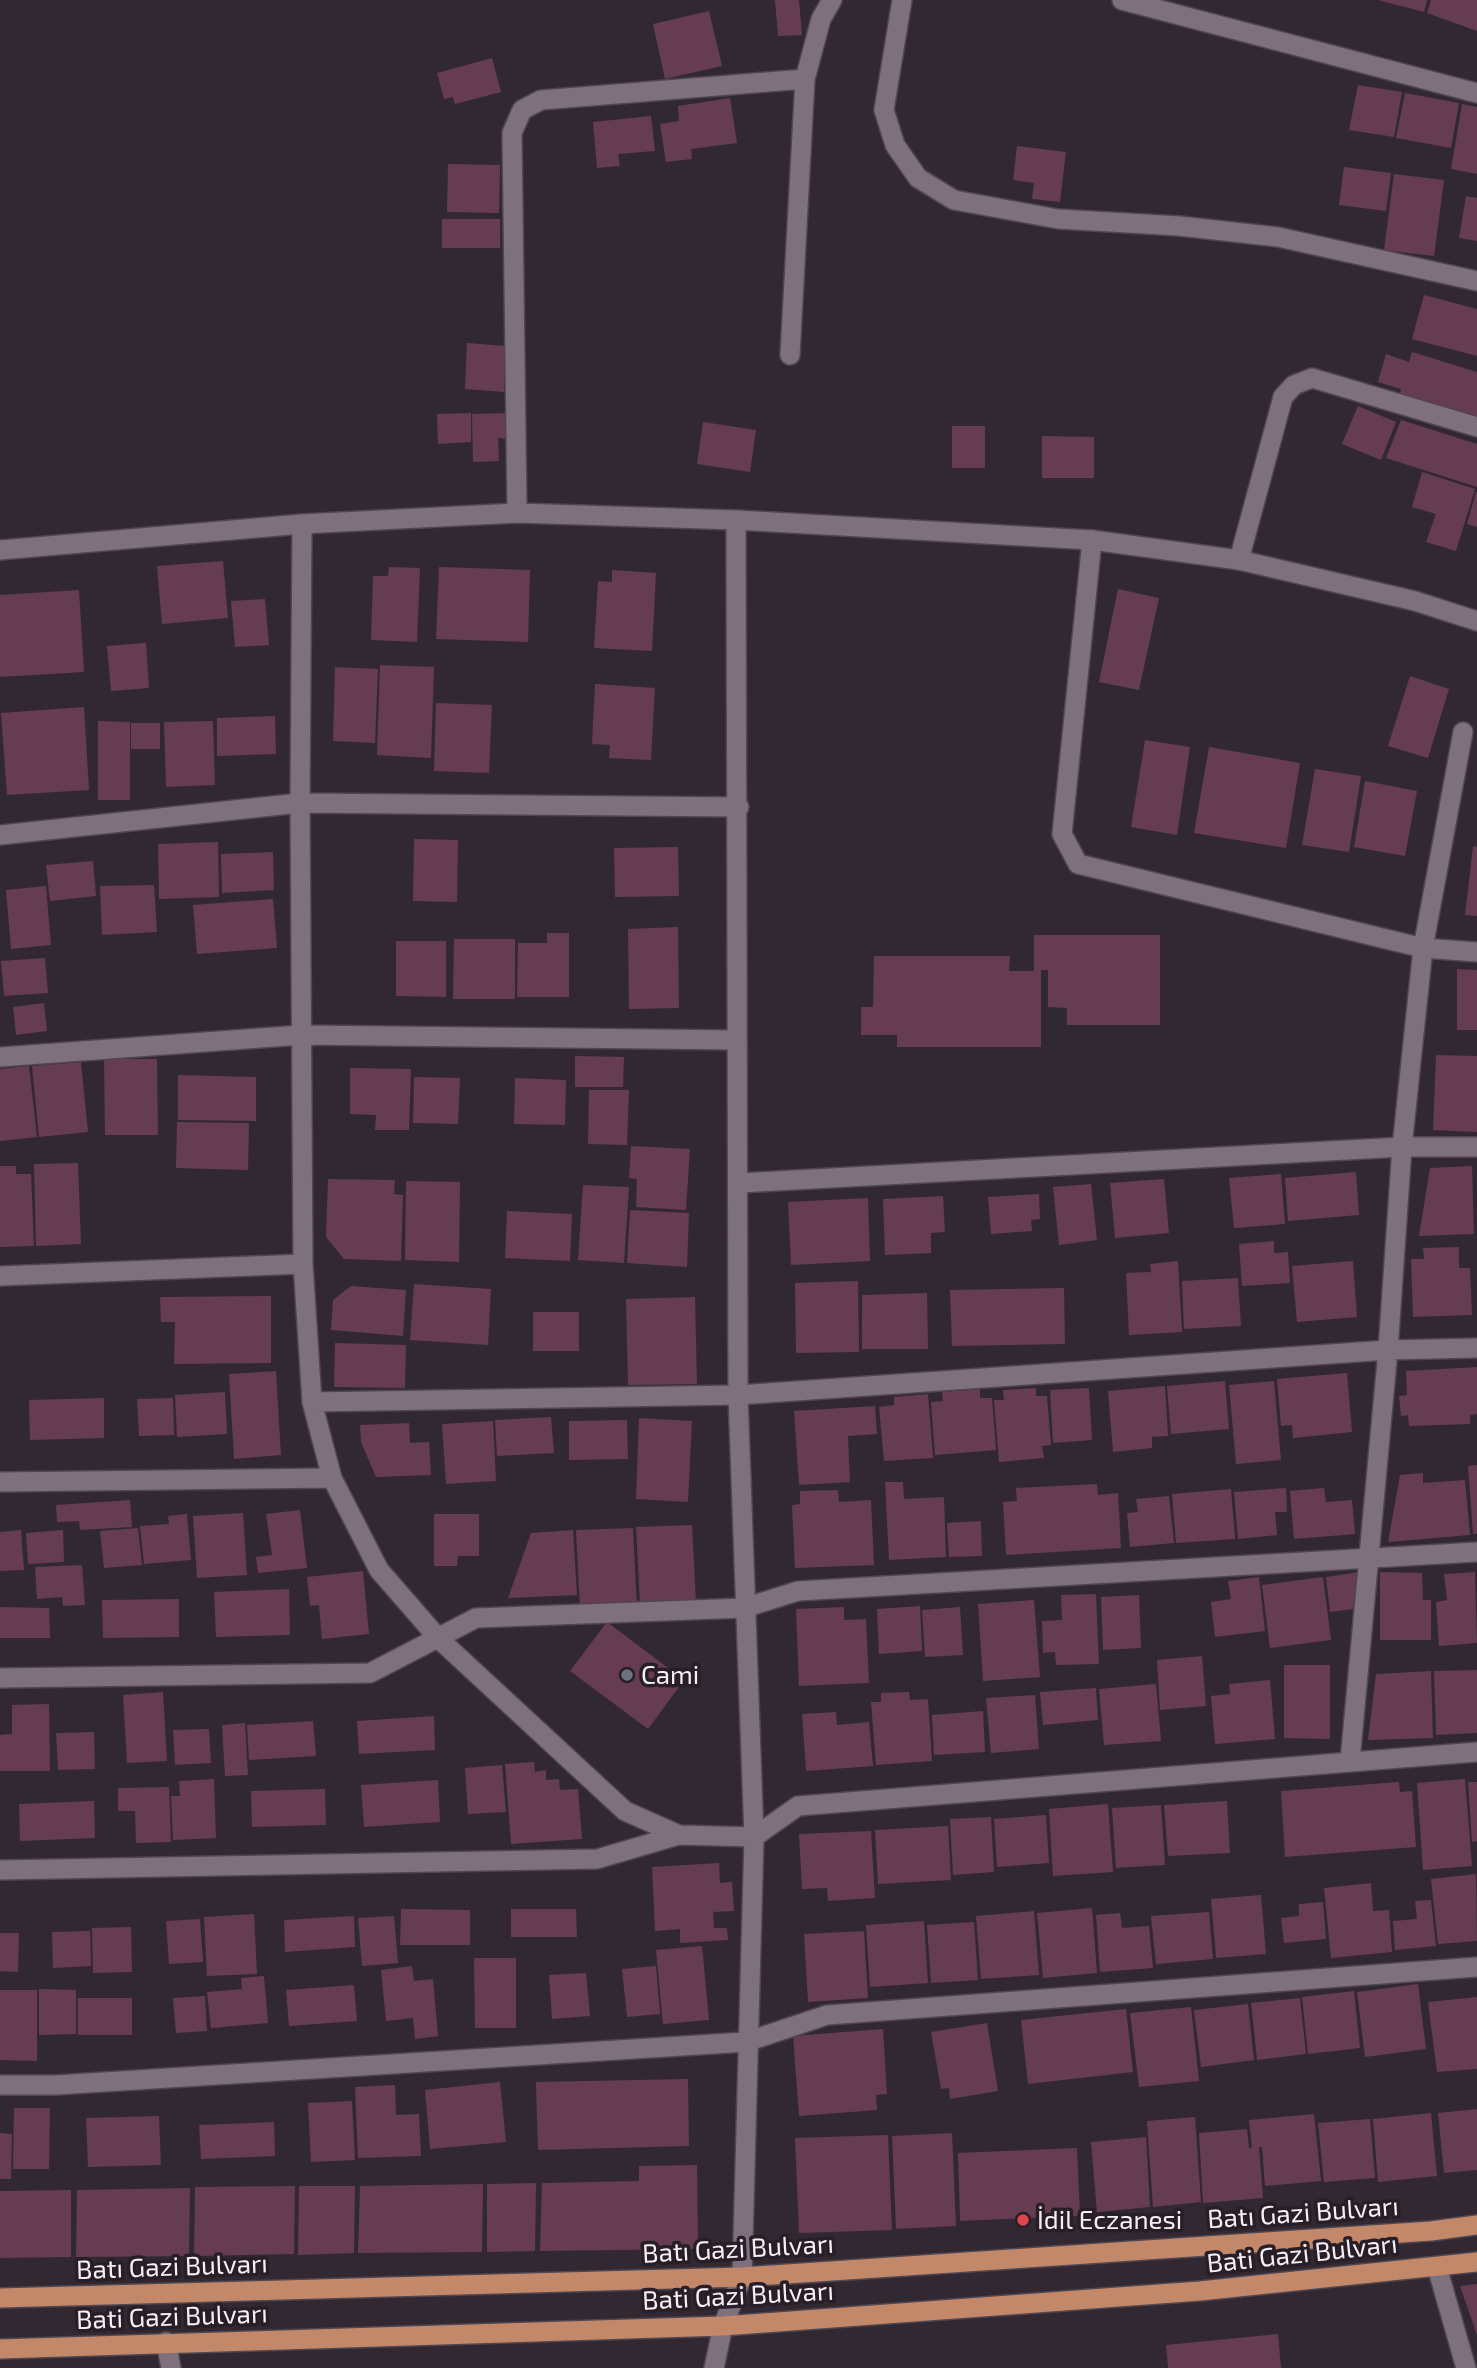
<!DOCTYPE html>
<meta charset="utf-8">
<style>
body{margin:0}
canvas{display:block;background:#322832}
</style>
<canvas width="1477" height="2368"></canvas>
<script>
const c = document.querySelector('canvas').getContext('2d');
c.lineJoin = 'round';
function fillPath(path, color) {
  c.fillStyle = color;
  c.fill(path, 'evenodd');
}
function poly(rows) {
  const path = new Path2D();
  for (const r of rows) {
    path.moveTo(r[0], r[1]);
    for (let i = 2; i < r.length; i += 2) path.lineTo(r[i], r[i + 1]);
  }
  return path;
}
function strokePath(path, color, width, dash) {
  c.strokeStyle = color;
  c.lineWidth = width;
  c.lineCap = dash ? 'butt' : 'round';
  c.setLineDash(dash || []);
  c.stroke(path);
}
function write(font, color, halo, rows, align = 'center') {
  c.font = font + ' "Exo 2",sans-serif';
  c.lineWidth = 7;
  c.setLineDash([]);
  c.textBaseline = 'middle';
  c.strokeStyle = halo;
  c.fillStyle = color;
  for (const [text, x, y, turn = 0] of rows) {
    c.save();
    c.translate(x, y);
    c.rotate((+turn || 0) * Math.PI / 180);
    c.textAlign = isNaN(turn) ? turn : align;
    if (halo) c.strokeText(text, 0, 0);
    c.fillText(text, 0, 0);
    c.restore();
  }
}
fillPath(poly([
 [775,0,799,0,802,35,778,36],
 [1378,0,1427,0,1424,12],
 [1431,0,1477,0,1477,31,1427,13],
 [709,11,722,66,665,79,653,24],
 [492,58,501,92,455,104,453,97,444,99,437,73],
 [1358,85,1402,92,1394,137,1349,130],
 [1405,93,1459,103,1451,148,1396,138],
 [730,98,737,143,691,149,692,159,666,162,660,124,679,121,678,106],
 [1462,104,1477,107,1477,174,1451,169],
 [651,116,655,151,618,154,620,166,597,168,593,122],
 [1017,146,1066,152,1060,202,1032,199,1034,183,1013,180],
 [448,164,500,165,499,213,447,212],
 [1344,167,1391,173,1386,211,1339,205],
 [1394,174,1444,180,1434,256,1384,250],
 [1466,196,1477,198,1477,241,1459,238],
 [442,219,500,219,500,248,442,248],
 [1424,295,1477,309,1477,356,1412,339],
 [467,343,506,346,504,392,465,389],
 [1412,352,1477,372,1477,421,1399,398,1401,389,1378,382,1386,354,1409,362],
 [1358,406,1396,422,1381,460,1342,444],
 [471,413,471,442,438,444,437,414],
 [507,413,508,439,498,438,499,461,473,462,472,414],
 [1401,420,1477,444,1477,487,1386,458],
 [703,422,756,430,750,472,697,464],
 [952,426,985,426,985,468,952,468],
 [1042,436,1094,437,1094,478,1042,478],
 [1422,472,1475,489,1456,551,1426,542,1436,514,1412,507],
 [1476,492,1477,492,1477,527,1467,524],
 [223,561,228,618,162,624,157,566],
 [389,567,420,568,417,642,371,640,373,576,388,576],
 [439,567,530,570,528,642,436,639],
 [612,570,656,573,652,651,594,648,598,581,612,582],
 [1118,589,1159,598,1139,690,1099,682],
 [79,590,84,672,0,677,0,595],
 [265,599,269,645,235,647,231,601],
 [146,643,149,688,111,691,107,646],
 [380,665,434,667,431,758,377,755],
 [335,667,378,669,375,743,333,741],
 [1410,676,1449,689,1428,758,1388,746],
 [595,684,655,688,651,760,609,758,610,745,592,744],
 [436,703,492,705,489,773,434,771],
 [84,707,89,790,7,795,1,713],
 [275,716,276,754,217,756,217,718],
 [98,721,130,722,130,800,98,800],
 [213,721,215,785,166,787,164,722],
 [131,723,160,723,160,749,131,749],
 [1145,740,1190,747,1177,835,1131,827],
 [1209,747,1300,763,1286,848,1194,833],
 [1315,769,1361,776,1349,852,1302,845],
 [1365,781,1417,791,1405,856,1354,847],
 [414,839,458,840,457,902,413,901],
 [218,842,219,897,159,899,158,844],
 [1473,846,1477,847,1477,916,1465,915],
 [678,847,679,896,615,897,614,848],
 [273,852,274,890,222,893,221,854],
 [93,861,96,896,50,901,46,865],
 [154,885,157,932,102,935,100,886],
 [46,886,51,945,11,949,6,890],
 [273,899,277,948,197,954,193,905],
 [678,927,679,1008,629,1009,628,929],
 [547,933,569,933,569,997,517,997,518,943,547,943],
 [1034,935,1160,935,1160,1025,1067,1025,1067,1008,1048,1007,1048,970,1041,970,1041,1047,897,1047,897,1035,861,1035,861,1007,873,1007,874,956,1010,956,1009,971,1034,971],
 [454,939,515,939,515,999,453,999],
 [396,941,446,941,446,997,396,996],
 [45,958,48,993,4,996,1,961],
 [1457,969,1477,970,1477,1030,1457,1030],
 [44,1003,47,1031,16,1035,13,1007],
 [1436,1055,1477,1056,1477,1132,1433,1130],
 [575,1056,624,1057,623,1087,575,1087],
 [104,1059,157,1059,158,1135,105,1135],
 [81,1062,88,1132,39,1137,32,1066],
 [29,1066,37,1137,0,1141,0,1069],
 [350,1068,411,1069,409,1130,375,1130,376,1115,350,1114],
 [178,1075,256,1077,256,1121,178,1120],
 [414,1077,460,1078,458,1124,413,1123],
 [515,1078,566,1080,565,1125,514,1124],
 [589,1090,629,1090,627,1145,588,1144],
 [177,1122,249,1123,248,1170,176,1168],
 [631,1146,690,1149,686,1210,636,1207,637,1179,629,1178],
 [78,1163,81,1244,36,1246,34,1164],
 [0,1166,16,1166,16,1174,31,1174,34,1246,0,1247],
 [1472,1166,1474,1234,1419,1236,1430,1168],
 [1356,1172,1359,1215,1288,1221,1285,1178],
 [1281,1174,1285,1224,1234,1228,1229,1178],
 [328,1179,395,1180,394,1194,403,1195,401,1261,344,1259,326,1237],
 [1164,1179,1169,1233,1115,1238,1110,1183],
 [406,1181,460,1182,459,1262,405,1260],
 [1091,1184,1097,1240,1059,1245,1053,1187],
 [583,1185,629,1187,624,1263,578,1260],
 [1039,1194,1040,1219,1031,1220,1032,1231,991,1234,988,1197],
 [943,1196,945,1232,931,1233,931,1253,885,1255,883,1199],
 [868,1198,870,1261,791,1265,788,1202],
 [630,1210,689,1213,687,1267,627,1263],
 [507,1211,572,1214,570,1261,505,1258],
 [1274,1241,1274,1253,1288,1252,1290,1283,1242,1286,1239,1244],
 [1459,1247,1459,1268,1470,1268,1472,1315,1413,1317,1411,1259,1424,1259,1423,1248],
 [1178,1261,1182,1332,1129,1335,1126,1273,1151,1272,1150,1264],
 [1353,1261,1357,1317,1297,1322,1292,1266],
 [1238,1278,1241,1326,1184,1329,1182,1281],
 [858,1281,859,1352,796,1353,795,1283],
 [414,1284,491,1289,488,1345,410,1340],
 [351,1286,406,1290,403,1336,331,1330,333,1300],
 [1064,1288,1065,1344,952,1346,950,1290],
 [927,1293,928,1349,862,1349,862,1295],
 [271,1296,271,1363,174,1364,175,1322,161,1322,160,1297],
 [695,1297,697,1384,628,1385,626,1299],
 [533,1312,579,1312,579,1351,533,1351],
 [335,1343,406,1345,405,1388,334,1387],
 [1477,1367,1477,1414,1470,1415,1470,1424,1409,1426,1408,1415,1401,1416,1399,1396,1407,1395,1406,1371],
 [276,1371,281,1455,234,1459,229,1374],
 [1347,1373,1352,1432,1293,1438,1292,1425,1281,1426,1277,1379],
 [1225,1381,1229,1429,1171,1434,1167,1386],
 [1274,1381,1281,1460,1236,1464,1229,1385],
 [1165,1386,1168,1436,1152,1437,1152,1448,1113,1452,1108,1391],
 [1036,1388,1036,1396,1047,1396,1051,1445,1042,1446,1044,1458,999,1462,994,1400,1004,1400,1003,1390],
 [1089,1388,1092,1440,1053,1443,1050,1390],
 [980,1389,980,1398,992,1398,996,1450,935,1455,931,1402,943,1401,942,1392],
 [225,1392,227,1434,177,1437,175,1395],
 [928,1394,933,1458,884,1461,879,1407,894,1405,894,1397],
 [104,1398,104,1438,30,1440,29,1400],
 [173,1398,174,1435,139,1436,137,1399],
 [875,1406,877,1434,848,1436,850,1482,799,1485,794,1411],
 [551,1417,554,1453,497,1456,495,1420],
 [639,1418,692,1421,688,1502,636,1499],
 [627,1420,628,1459,569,1460,569,1421],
 [493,1421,496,1481,446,1484,442,1424],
 [409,1423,410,1443,429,1442,431,1475,376,1477,361,1442,360,1425],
 [1477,1465,1477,1534,1473,1534,1468,1466],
 [1423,1473,1423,1483,1465,1480,1470,1535,1388,1542,1400,1475],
 [885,1482,903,1482,904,1499,944,1497,946,1557,889,1560],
 [1097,1484,1098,1495,1118,1493,1121,1548,1006,1555,1003,1502,1017,1501,1016,1488],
 [1286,1488,1287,1512,1275,1512,1277,1535,1238,1539,1234,1492],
 [1324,1488,1326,1502,1352,1500,1355,1534,1294,1539,1290,1491],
 [1231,1489,1235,1539,1176,1543,1172,1494],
 [838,1490,839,1502,871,1500,874,1565,795,1568,792,1505,800,1504,800,1491],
 [1169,1496,1174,1543,1130,1547,1127,1513,1138,1512,1136,1499],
 [130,1500,132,1527,80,1530,79,1521,57,1522,56,1505],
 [300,1510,307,1568,258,1573,256,1557,272,1555,266,1514],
 [243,1513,247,1575,197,1578,193,1516],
 [187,1514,191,1560,144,1564,140,1526,169,1524,168,1516],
 [434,1514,479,1514,479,1556,458,1556,457,1566,434,1566],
 [981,1521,982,1556,949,1557,947,1523],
 [692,1525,696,1603,640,1606,636,1527],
 [138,1528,142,1565,104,1568,100,1531],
 [633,1528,637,1606,580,1608,576,1530],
 [21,1530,24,1570,0,1571,0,1532],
 [63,1530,64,1562,28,1564,26,1533],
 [573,1530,577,1595,508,1598,531,1533],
 [82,1565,85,1605,63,1606,62,1597,37,1599,35,1567],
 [363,1571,369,1634,322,1639,319,1605,310,1606,307,1577],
 [1359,1572,1353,1609,1330,1612,1326,1577],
 [1380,1572,1422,1573,1423,1600,1431,1600,1431,1640,1380,1640],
 [1475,1572,1477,1643,1439,1646,1436,1602,1447,1600,1444,1574],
 [1259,1577,1265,1631,1215,1637,1211,1602,1231,1599,1228,1581],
 [1323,1577,1331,1640,1270,1648,1262,1585],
 [289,1589,290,1635,216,1637,214,1592],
 [1096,1594,1099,1664,1056,1665,1055,1652,1043,1653,1042,1621,1062,1620,1061,1595],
 [1139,1595,1141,1648,1103,1650,1101,1597],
 [179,1599,179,1637,103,1638,102,1600],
 [1034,1600,1040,1677,983,1681,978,1604],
 [920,1606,922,1651,879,1654,877,1609],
 [0,1607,49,1608,50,1638,0,1638],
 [844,1607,844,1620,866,1619,869,1683,799,1686,796,1609],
 [960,1607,963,1655,925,1657,922,1610],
 [607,1622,684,1680,648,1729,570,1671],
 [1202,1656,1206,1706,1160,1710,1157,1660],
 [1284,1665,1330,1665,1330,1739,1284,1738],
 [1477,1670,1477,1733,1436,1735,1434,1671],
 [1431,1671,1433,1738,1368,1740,1376,1674],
 [1270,1680,1275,1739,1215,1744,1211,1696,1230,1694,1229,1684],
 [1156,1684,1161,1741,1104,1745,1099,1689],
 [1096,1688,1098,1720,1043,1725,1040,1692],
 [163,1692,167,1761,127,1763,123,1695],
 [909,1692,910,1700,928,1699,932,1761,876,1765,871,1702,881,1702,881,1693],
 [1035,1695,1039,1749,991,1753,986,1698],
 [49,1704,50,1771,0,1771,0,1735,12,1734,12,1705],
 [983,1711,985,1752,934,1755,932,1715],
 [836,1712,837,1725,869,1722,873,1766,806,1771,802,1714],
 [434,1716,435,1750,359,1754,357,1721],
 [313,1721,316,1756,249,1760,247,1725],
 [245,1723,248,1775,225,1776,222,1725],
 [209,1729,211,1763,175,1765,173,1730],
 [94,1732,95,1769,58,1770,56,1733],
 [534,1762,535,1772,546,1770,546,1780,559,1779,560,1790,578,1789,582,1839,511,1844,505,1764],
 [502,1765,506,1812,468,1814,465,1768],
 [214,1779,216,1838,173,1840,171,1796,180,1796,179,1781],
 [1465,1779,1472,1866,1423,1870,1417,1783],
 [438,1780,440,1822,364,1827,361,1785],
 [1399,1782,1400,1792,1412,1791,1416,1847,1285,1857,1281,1791],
 [1468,1782,1477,1782,1477,1841,1472,1842],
 [169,1787,171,1842,136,1843,135,1811,118,1811,118,1788],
 [325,1789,326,1825,252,1827,251,1791],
 [94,1801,95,1838,20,1841,19,1804],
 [1227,1801,1230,1853,1168,1856,1164,1805],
 [1108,1804,1113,1872,1053,1876,1049,1809],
 [1161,1805,1165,1865,1116,1868,1112,1808],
 [1046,1815,1049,1863,997,1867,994,1819],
 [991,1817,994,1872,953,1875,950,1819],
 [948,1826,951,1880,878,1884,875,1830],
 [871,1831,875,1898,828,1901,827,1888,802,1889,799,1834],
 [719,1863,720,1883,732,1882,734,1911,713,1912,714,1928,727,1928,728,1940,680,1943,680,1929,655,1931,652,1867],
 [1476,1874,1477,1941,1438,1944,1431,1879],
 [1371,1883,1373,1911,1389,1910,1392,1952,1331,1958,1324,1888],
 [1261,1895,1266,1954,1216,1958,1211,1899],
 [1431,1900,1436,1946,1395,1950,1393,1921,1417,1919,1415,1901],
 [1323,1902,1326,1939,1284,1943,1281,1918,1299,1916,1299,1904],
 [1092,1908,1097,1973,1043,1978,1037,1913],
 [401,1909,470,1910,470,1945,400,1945],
 [511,1909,576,1909,577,1937,511,1937],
 [1034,1911,1039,1975,981,1979,976,1916],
 [1209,1912,1213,1959,1156,1964,1151,1916],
 [1120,1913,1122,1928,1149,1926,1153,1968,1100,1972,1096,1915],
 [254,1914,257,1974,207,1976,204,1917],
 [354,1916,355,1947,285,1952,284,1920],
 [394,1916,398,1963,362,1966,358,1918],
 [200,1919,203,1962,169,1964,166,1921],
 [924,1921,928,1983,870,1987,866,1925],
 [974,1922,978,1980,931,1983,927,1925],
 [131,1927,132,1972,93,1973,92,1928],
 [90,1931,91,1966,53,1968,52,1932],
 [864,1931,868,1998,808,2002,804,1934],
 [0,1933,19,1933,18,1972,0,1971],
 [702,1946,709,2020,663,2024,656,1950],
 [474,1958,516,1958,516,2028,475,2028],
 [412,1966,414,1981,433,1979,438,2036,415,2039,413,2018,386,2021,381,1970],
 [656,1966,660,2014,627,2017,622,1969],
 [586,1973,590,2016,552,2019,549,1975],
 [264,1976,268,2023,211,2028,207,1992,242,1989,241,1978],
 [1418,1984,1426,2049,1365,2057,1357,1992],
 [354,1985,357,2021,289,2026,286,1990],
 [39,1989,76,1990,76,2034,39,2035],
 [0,1990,37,1990,37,2061,0,2060],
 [1354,1991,1360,2048,1308,2054,1302,1997],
 [205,1996,207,2031,176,2033,173,1998],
 [1477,1997,1477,2069,1437,2072,1428,2002],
 [78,1998,132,1998,132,2035,78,2035],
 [1300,1998,1306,2054,1257,2060,1251,2003],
 [1248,2004,1254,2060,1201,2067,1194,2010],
 [1191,2007,1199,2081,1139,2087,1130,2013],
 [1126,2009,1133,2072,1028,2084,1021,2020],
 [987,2023,998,2091,950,2099,949,2088,941,2089,931,2032],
 [883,2029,887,2094,876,2095,877,2110,799,2116,793,2036],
 [688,2079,689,2146,538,2150,536,2082],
 [500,2082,506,2142,430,2149,425,2090],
 [395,2085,396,2115,419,2114,421,2156,358,2158,355,2087],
 [352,2101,355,2160,311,2162,308,2103],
 [14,2108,50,2108,49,2169,13,2169],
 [1477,2109,1477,2170,1444,2173,1438,2113],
 [1431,2113,1437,2176,1378,2182,1373,2119],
 [1314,2114,1321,2181,1265,2186,1262,2147,1259,2147,1263,2198,1203,2203,1199,2133,1247,2129,1249,2148,1252,2148,1249,2120],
 [159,2116,161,2165,88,2167,86,2118],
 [1195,2117,1201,2202,1153,2207,1147,2121],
 [1370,2119,1375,2178,1324,2182,1318,2123],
 [274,2122,275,2156,201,2159,199,2125],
 [0,2133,12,2134,11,2179,0,2179],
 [952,2133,956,2226,896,2229,892,2136],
 [888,2135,892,2230,799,2233,795,2138],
 [1146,2137,1150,2207,1097,2212,1091,2142],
 [1077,2148,1080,2216,960,2221,958,2153],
 [697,2165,698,2249,540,2251,542,2183,639,2181,639,2166],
 [536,2183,535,2251,487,2252,487,2184],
 [483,2184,482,2252,358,2253,360,2186],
 [295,2186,294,2254,194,2256,195,2187],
 [299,2186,355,2186,354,2253,298,2255],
 [190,2188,189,2256,76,2257,77,2190],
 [71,2190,71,2257,0,2258,0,2191],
 [1477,2284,1477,2335,1460,2286],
 [1278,2334,1281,2368,1168,2368,1166,2345]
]), '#653c50');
const minor = poly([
 [902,0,884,110,895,145,918,178,954,200,1058,219,1179,226,1278,237,1477,281],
 [1122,0,1477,93],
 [790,355,805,79,821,19,832,0],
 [517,513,512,133,522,110,541,100,805,79],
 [302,524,300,803,303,1264,312,1402,332,1478,379,1570,439,1639,625,1811,679,1835,754,1837,798,1806,1477,1752],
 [1092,540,1062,834,1078,864,1423,948,1477,952],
 [1239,560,1283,397,1294,385,1312,378,1477,427],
 [0,835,300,803,739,807],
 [0,1057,301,1035,737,1040],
 [739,1183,1402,1147,1477,1147],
 [0,1276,303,1264],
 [312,1402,738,1395,1388,1350,1477,1348],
 [0,1482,332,1478],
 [0,1678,370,1673,476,1618,744,1608,798,1591,1477,1552],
 [1350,1761,1388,1350,1402,1147,1423,948,1463,732],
 [0,1870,597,1859,679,1835],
 [0,2085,56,2085,746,2042,827,2015,1477,1967],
 [166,2342,171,2368],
 [714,2368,723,2326]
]);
const tertiary = poly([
 [0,550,302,524,517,513,736,520,1092,540,1239,560,1415,601,1477,621],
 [1437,2267,1466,2368],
 [723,2326,742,2277,754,1837,738,1395,736,520]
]);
const primary = poly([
 [0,2298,742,2277,1431,2231,1477,2225],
 [0,2349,723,2326,1200,2291,1477,2262]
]);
strokePath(minor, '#4f464f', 22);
strokePath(tertiary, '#4f464f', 22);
strokePath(primary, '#4f464f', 22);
strokePath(minor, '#7e717d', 19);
strokePath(tertiary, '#7e717d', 19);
strokePath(primary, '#c38769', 19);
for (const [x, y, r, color] of [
 [627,1675,7,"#6b7280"],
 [1023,2220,7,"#e0444e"]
]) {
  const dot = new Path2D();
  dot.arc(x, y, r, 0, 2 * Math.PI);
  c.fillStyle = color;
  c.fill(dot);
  strokePath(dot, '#281e28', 2.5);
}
write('26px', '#f6eff6', '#281e28', [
 ["Cami",641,1675],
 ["İdil Eczanesi",1037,2220]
], 'left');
write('26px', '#f6eff6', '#281e28', [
 ["Batı Gazi Bulvarı",1303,2213,-4],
 ["Batı Gazi Bulvarı",738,2249,-3],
 ["Bati Gazi Bulvarı",1302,2254,-6],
 ["Batı Gazi Bulvarı",172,2267,-2],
 ["Bati Gazi Bulvarı",738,2296,-3],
 ["Bati Gazi Bulvarı",172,2317,-2]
]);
</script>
